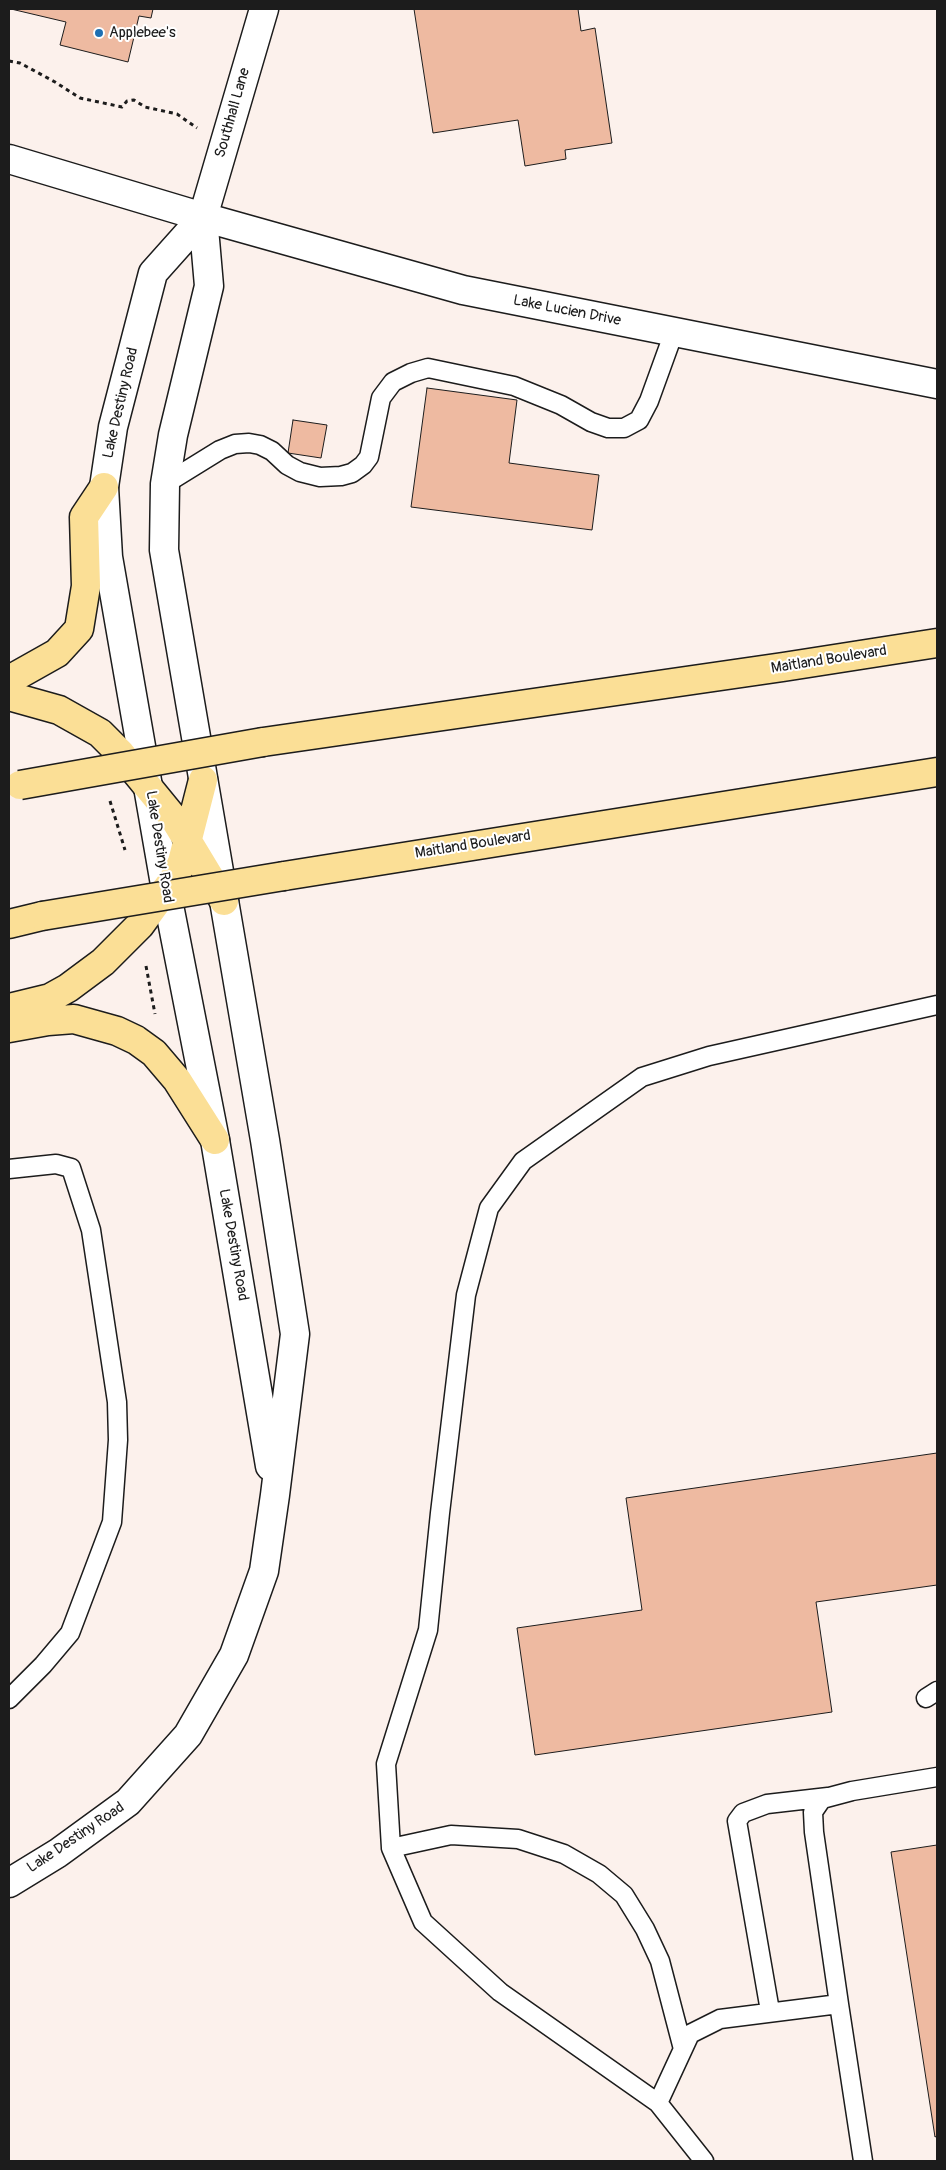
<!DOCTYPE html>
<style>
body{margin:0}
#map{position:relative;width:946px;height:2170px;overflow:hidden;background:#fcf1ec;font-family:Pangolin,sans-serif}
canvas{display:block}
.frame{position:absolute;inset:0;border:10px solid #1c1c1c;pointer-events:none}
</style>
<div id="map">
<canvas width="946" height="2170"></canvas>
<div class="frame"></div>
</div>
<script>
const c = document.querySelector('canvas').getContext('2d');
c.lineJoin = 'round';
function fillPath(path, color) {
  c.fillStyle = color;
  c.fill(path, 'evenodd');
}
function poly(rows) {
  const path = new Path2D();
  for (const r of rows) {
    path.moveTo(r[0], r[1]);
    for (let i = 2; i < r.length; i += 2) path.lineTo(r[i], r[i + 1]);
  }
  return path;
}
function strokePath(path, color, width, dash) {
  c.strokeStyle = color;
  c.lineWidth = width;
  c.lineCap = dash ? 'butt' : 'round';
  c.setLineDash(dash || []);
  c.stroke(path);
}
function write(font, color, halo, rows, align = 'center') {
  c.font = font + ' Pangolin,sans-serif';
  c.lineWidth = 4;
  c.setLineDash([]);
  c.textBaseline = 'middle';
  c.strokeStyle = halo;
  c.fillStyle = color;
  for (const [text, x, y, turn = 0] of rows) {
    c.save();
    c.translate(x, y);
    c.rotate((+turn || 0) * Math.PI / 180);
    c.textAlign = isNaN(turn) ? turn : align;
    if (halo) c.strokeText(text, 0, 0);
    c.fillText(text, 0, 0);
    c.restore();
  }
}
const building = poly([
 [11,9,153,9,151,18,139,16,128,62,60,45,66,22,11,9],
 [414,9,578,9,581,31,595,28,612,143,565,150,566,159,525,166,518,120,433,133,414,9],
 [427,388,517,400,509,463,599,475,592,530,411,507,427,388],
 [293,420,327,425,321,458,288,453,293,420],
 [937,1453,937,1585,816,1602,832,1712,535,1755,517,1628,642,1610,626,1498,937,1453],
 [937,1845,937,2136,935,2137,891,1852,937,1845]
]);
fillPath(building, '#eebaa1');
strokePath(building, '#1c1c1c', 1);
const service = poly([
 [165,484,220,450,235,444,249,443,260,445,272,451,287,465,300,472,320,477,341,476,352,473,363,465,369,457,381,398,393,382,411,373,428,368,514,386,561,405,591,422,608,428,624,428,639,420,649,401,674,332],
 [9,1169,56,1164,71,1168,91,1230,117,1402,118,1440,112,1522,70,1633,43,1665,9,1699],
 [926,1698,937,1691],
 [391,1848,451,1835,518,1839,564,1854,599,1874,624,1895,645,1929,660,1961,683,2049],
 [839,2004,814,1832,813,1812,822,1799,852,1791,937,1777],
 [770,2011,737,1821,743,1813,767,1804,828,1797],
 [658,2103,690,2034,720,2019,839,2004,863,2161],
 [704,2161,658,2103,500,1992,423,1922,391,1848,386,1764,428,1630,440,1513,466,1295,489,1208,523,1161,642,1077,709,1056,937,1005]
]);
const minor = poly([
 [203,217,463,290,937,384]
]);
const tertiary = poly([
 [9,159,203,217],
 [203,217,153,273,113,427,104,487,108,557,166,890,215,1140,270,1466],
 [9,1883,58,1853,128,1802,188,1735,234,1655,264,1571,275,1495,295,1334,265,1140,164,550,165,484,173,435,209,286,203,217,264,9]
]);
const motorway = poly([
 [9,680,57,653,79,629,86,586,84,517,104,487],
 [9,696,59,710,100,733,121,754,175,820,224,901],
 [263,742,783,667,937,643],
 [284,876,937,772],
 [9,924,42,916],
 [9,1008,50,998,68,988,103,962,140,925,175,877,182,862,203,780],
 [9,1028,48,1021,74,1019,117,1031,136,1040,154,1053,177,1080,215,1140]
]);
strokePath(service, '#1c1c1c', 21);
strokePath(minor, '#1c1c1c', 31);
strokePath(tertiary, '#1c1c1c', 31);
strokePath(motorway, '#1c1c1c', 31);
strokePath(poly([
 [9,61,20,63,55,82,80,98,122,107,127,101,134,100,145,107,177,114,197,128],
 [110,801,125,850],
 [146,966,155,1014]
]), '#1c1c1c', 3, [4, 4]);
strokePath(service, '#fff', 18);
strokePath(minor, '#fff', 28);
strokePath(tertiary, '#fff', 28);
strokePath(motorway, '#fbdf96', 28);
const motorwayBridge = poly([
 [20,785,263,742],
 [42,916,284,876]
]);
strokePath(motorwayBridge, '#1c1c1c', 31, []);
strokePath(motorwayBridge, '#fbdf96', 28);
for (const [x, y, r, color] of [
 [99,33,5,"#1f6fb2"]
]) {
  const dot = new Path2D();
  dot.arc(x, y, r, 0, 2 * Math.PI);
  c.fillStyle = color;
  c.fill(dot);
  strokePath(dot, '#fff', 2);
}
write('15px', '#1c1c1c', '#fff', [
 ["Applebee's",109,33]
], 'left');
write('15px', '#1c1c1c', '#fff', [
 ["Southhall Lane",233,113,-74],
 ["Lake Lucien Drive",567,311,11],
 ["Lake Destiny Road",121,403,-77],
 ["Maitland Boulevard",829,660,-9],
 ["Maitland Boulevard",473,845,-9],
 ["Lake Destiny Road",159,847,81],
 ["Lake Destiny Road",233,1245,80],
 ["Lake Destiny Road",76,1838,-34]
]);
</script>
